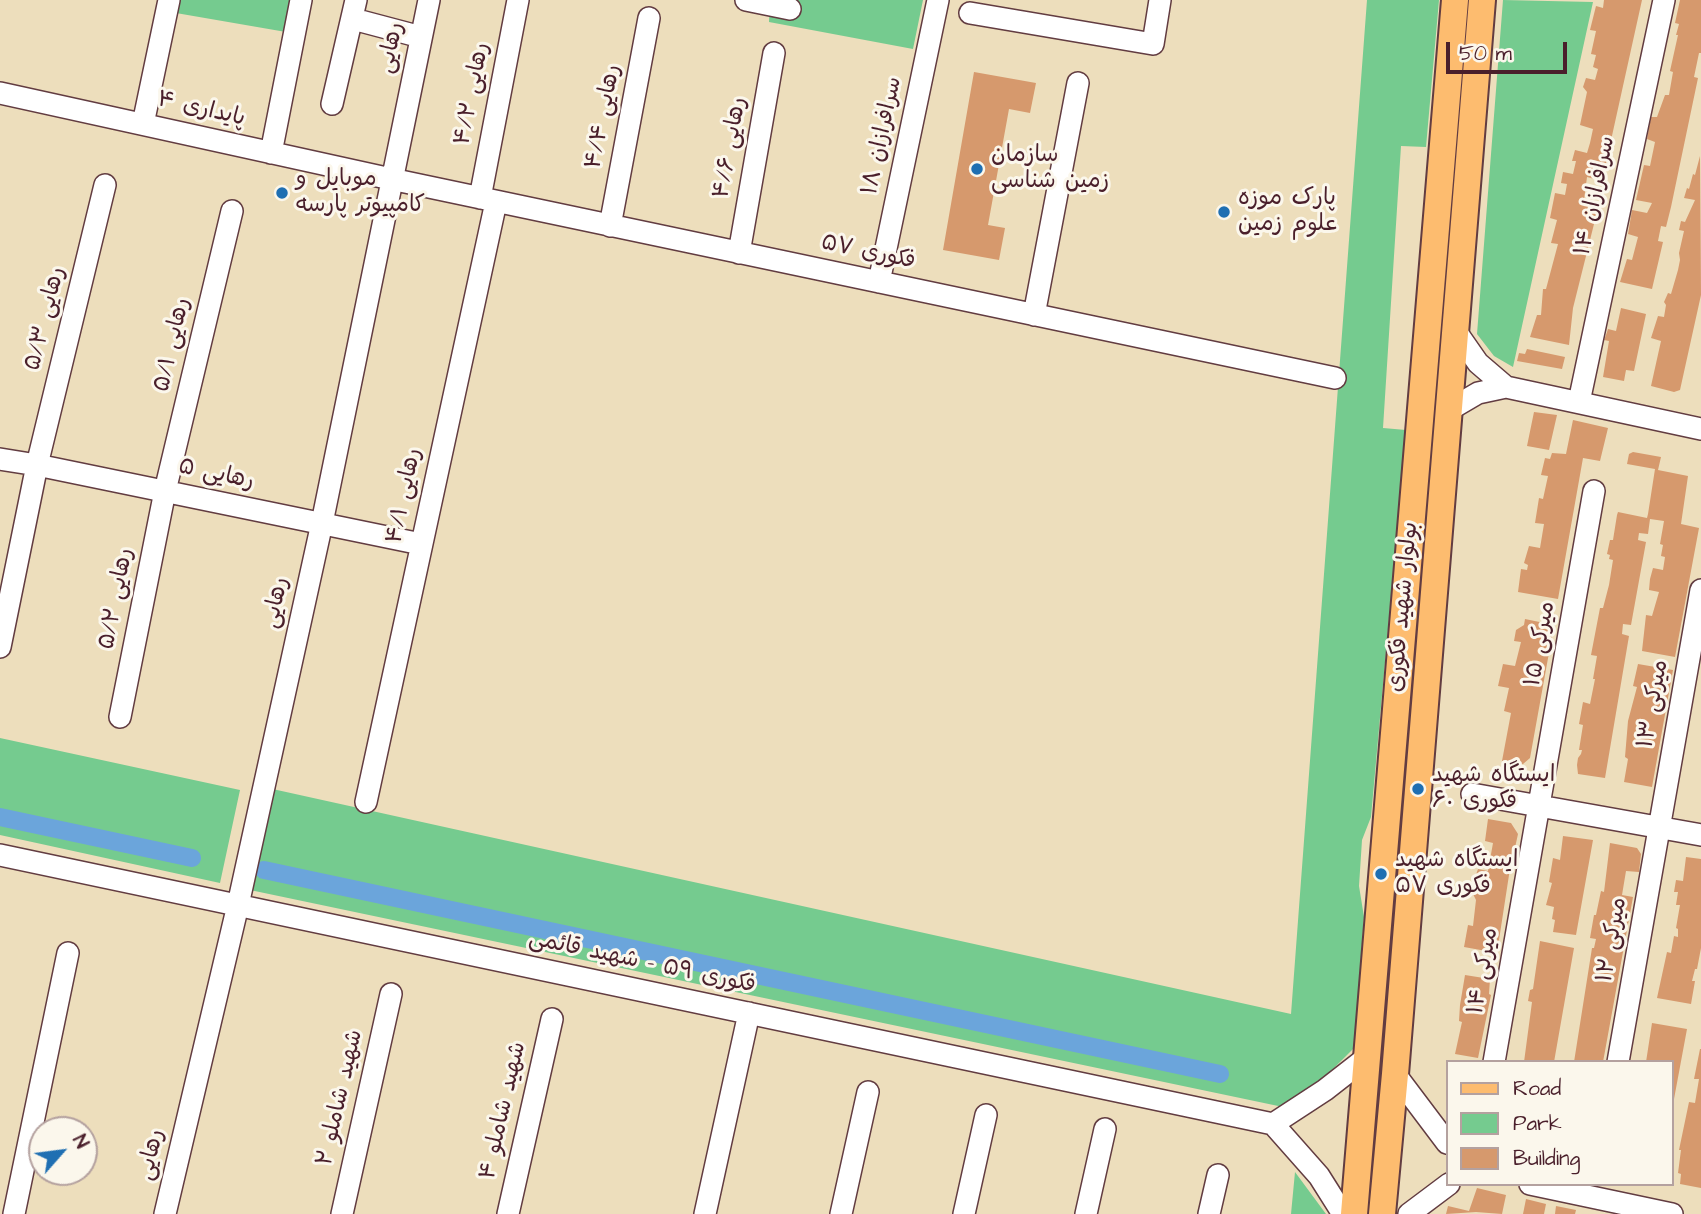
<!DOCTYPE html>
<meta charset="utf-8">
<style>
body{margin:0}
#map{position:relative;width:1701px;height:1214px;overflow:hidden;background:#eddebc;font-family:"Architects Daughter",sans-serif}
canvas{display:block}
.legend{position:absolute;left:1446px;top:1060px;width:228px;height:126px;box-sizing:border-box;background:#fbf7ec;border:2px solid #b4a19f;margin:0;padding:9px 12px;list-style:none;font-size:21px;color:#4a1f2b}
.legend li{display:flex;align-items:center;gap:14px;height:35px}
.legend b{width:35px;border:2px solid #b4a19f}
.north{position:absolute;left:28px;top:1116px;width:70px;height:70px;box-sizing:border-box;background:#fbf7ec;border:2px solid #b4a19f;border-radius:50%;rotate:62deg;font-size:19px;font-weight:700;line-height:28px;text-align:center;color:#4a1f2b}
.north::after{content:'';display:block;margin:auto;width:24px;height:32px;background:#1f6fb2;clip-path:polygon(50% 0,100% 100%,50% 72%,0 100%)}
.scale{position:absolute;left:1446px;top:42px;width:121px;height:32px;box-sizing:border-box;border:4px solid #4a1f2b;border-top:0;padding-left:9px;font-size:21px;line-height:24px;white-space:nowrap;color:#4a1f2b;-webkit-text-stroke:5px #fbf7ec;paint-order:stroke}
</style>
<div id="map">
<canvas width="1701" height="1214"></canvas>
<ul class="legend">
<li><b style="height:9px;background:#fdbc6f"></b>Road</li>
<li><b style="height:19px;background:#75cb8f"></b>Park</li>
<li><b style="height:19px;background:#d6996d"></b>Building</li>
</ul>
<div class="north">N</div>
<div class="scale">50 m</div>
</div>
<script>
const c = document.querySelector('canvas').getContext('2d');
c.lineJoin = 'round';
function fillPath(path, color) {
  c.fillStyle = color;
  c.fill(path, 'evenodd');
}
function poly(rows) {
  const path = new Path2D();
  for (const r of rows) {
    path.moveTo(r[0], r[1]);
    for (let i = 2; i < r.length; i += 2) path.lineTo(r[i], r[i + 1]);
  }
  return path;
}
function strokePath(path, color, width, dash) {
  c.strokeStyle = color;
  c.lineWidth = width;
  c.lineCap = dash ? 'butt' : 'round';
  c.setLineDash(dash || []);
  c.stroke(path);
}
function write(font, color, halo, rows, align = 'center') {
  c.font = font + ' "Architects Daughter","Playpen Sans Arabic",sans-serif';
  c.lineWidth = 6;
  c.setLineDash([]);
  c.textBaseline = 'middle';
  c.strokeStyle = halo;
  c.fillStyle = color;
  for (const [text, x, y, turn = 0] of rows) {
    c.save();
    c.translate(x, y);
    c.rotate((+turn || 0) * Math.PI / 180);
    c.textAlign = isNaN(turn) ? turn : align;
    if (halo) c.strokeText(text, 0, 0);
    c.fillText(text, 0, 0);
    c.restore();
  }
}
fillPath(poly([
 [179,0,290,0,286,32,176,13],
 [770,0,923,0,913,49,769,22],
 [1367,0,1439,0,1426,147,1401,146,1383,428,1406,430,1371,817,1362,840,1359,886,1364,917,1354,1048,1325,1077,1283,1107,250,890,268,788,1291,1014],
 [1503,0,1593,2,1513,367,1494,356,1477,334],
 [0,738,240,790,220,883,0,835],
 [1295,1172,1326,1214,1291,1214]
]), '#75cb8f');
strokePath(poly([
 [0,817,192,858],
 [264,870,1220,1074]
]), '#6ba5db', 18);
fillPath(poly([
 [1604,0,1642,0,1602,181,1587,177,1584,200,1599,204,1573,308,1569,345,1530,337,1537,315,1541,315,1543,289,1546,289,1558,244,1551,243,1557,220,1550,218,1555,193,1565,195,1567,184,1561,183,1563,172,1573,174,1576,161,1572,161,1575,150,1587,153,1590,143,1593,129,1580,125,1587,92,1583,87,1586,78,1595,80,1598,69,1593,67,1596,55,1591,54,1596,31,1590,30,1596,6,1603,8],
 [1680,0,1701,0,1701,53,1699,53,1694,77,1698,78,1671,207,1666,227,1661,226,1658,241,1663,242,1652,289,1620,282,1627,259,1632,260,1638,237,1628,234,1632,210,1647,213,1652,203,1636,200,1644,165,1650,166,1655,142,1647,139,1651,117,1657,117,1665,95,1669,95,1673,72,1670,71,1678,35,1676,35,1679,24,1675,23],
 [974,72,1036,83,1030,113,1009,109,988,225,1005,228,999,260,943,250],
 [1700,156,1701,295,1680,390,1674,392,1651,386,1661,341,1651,338,1658,316,1664,317,1666,305,1664,302,1668,293,1671,294,1678,270,1680,260,1679,253,1684,231,1679,230,1681,221,1685,222,1695,200,1684,198,1687,188,1689,189,1693,174,1695,175],
 [1621,308,1646,314,1634,371,1626,370,1624,381,1603,377,1609,341,1604,340,1606,335,1608,329,1616,331],
 [1527,349,1565,357,1562,369,1517,361,1519,353,1525,354],
 [1534,412,1557,415,1549,450,1527,446],
 [1573,420,1608,428,1600,461,1583,458,1558,599,1518,592,1521,569,1527,570,1528,565,1524,563,1529,546,1540,548,1544,524,1535,523,1539,498,1543,499,1548,476,1541,475,1545,458,1550,459,1552,453,1566,454],
 [1633,452,1661,457,1658,470,1688,476,1681,524,1699,528,1675,657,1642,651,1646,615,1652,616,1659,592,1649,590,1650,579,1653,568,1663,570,1665,557,1661,556,1663,545,1660,544,1664,521,1650,519,1648,534,1639,533,1638,540,1646,542,1631,625,1623,624,1622,634,1629,636,1605,778,1578,774,1577,765,1578,758,1581,754,1582,750,1579,750,1583,725,1579,724,1583,702,1590,704,1595,679,1593,679,1597,656,1591,655,1600,608,1603,608,1609,585,1613,560,1609,559,1610,555,1607,554,1610,540,1613,540,1617,515,1618,512,1647,518,1648,514,1655,469,1627,464,1629,454],
 [1525,619,1554,625,1530,758,1523,764,1502,761,1511,713,1504,711,1509,688,1498,686,1503,664,1515,666,1521,642,1514,641,1516,630,1524,625],
 [1638,664,1673,670,1652,787,1624,782,1628,759,1625,757,1628,721,1637,687,1633,686],
 [1488,819,1511,823,1518,834,1509,875,1497,953,1464,947,1468,925,1473,926,1476,900,1472,892,1474,880,1478,869,1488,871,1493,843,1485,841],
 [1563,836,1593,840,1576,935,1553,932,1555,920,1552,919,1554,907,1546,905,1552,883,1549,882,1553,858,1560,860],
 [1610,843,1637,848,1641,854,1639,872,1626,871,1622,895,1633,897,1603,1062,1574,1062,1592,948,1594,948,1596,939,1590,938,1594,915,1596,915,1601,891,1604,892],
 [1686,857,1701,859,1701,948,1697,969,1695,969,1692,981,1695,981,1691,1004,1657,998,1667,952,1671,953,1674,936,1678,937,1678,929,1676,928,1680,905,1676,905,1678,892,1674,892,1676,880,1683,881],
 [1540,941,1574,948,1554,1062,1524,1062,1532,1002,1528,1001,1530,990,1533,989],
 [1465,975,1490,979,1489,994,1491,995,1478,1058,1455,1054,1462,1022,1459,1021,1460,1005],
 [1652,1023,1687,1029,1674,1099,1671,1099,1671,1062,1646,1062],
 [1700,1049,1701,1049,1701,1188,1680,1184,1681,1174,1678,1173,1681,1150,1679,1150,1689,1102,1695,1103,1699,1079,1694,1079],
 [1477,1188,1506,1195,1502,1214,1476,1212,1446,1214,1448,1206,1469,1211],
 [1526,1199,1546,1204,1544,1214,1523,1214],
 [1556,1206,1576,1210,1575,1214,1555,1214]
]), '#d6996d');
const minor = poly([
 [746,0,790,9],
 [970,13,1153,44,1160,0],
 [353,19,421,37],
 [0,93,391,179,1335,378],
 [332,104,356,0],
 [143,124,169,0],
 [271,153,301,0],
 [480,198,518,0],
 [610,226,649,18],
 [739,253,774,53],
 [879,282,938,0],
 [1034,315,1078,83],
 [1455,330,1478,363,1506,387],
 [1579,402,1664,0],
 [1449,410,1478,393,1506,387,1701,429],
 [0,459,37,465,421,544],
 [0,647,37,465,105,185],
 [120,717,165,491,232,211],
 [1472,794,1701,835],
 [366,802,496,202],
 [0,855,1273,1124],
 [1494,1062,1594,491],
 [1618,1062,1701,590],
 [1395,1074,1447,1143],
 [1273,1124,1319,1176,1343,1214],
 [1273,1124,1325,1090,1366,1058],
 [1530,1184,1672,1214],
 [14,1214,68,953],
 [165,1214,238,905,322,523,429,0],
 [342,1214,391,994],
 [508,1214,552,1019],
 [705,1214,749,1013],
 [841,1214,868,1092],
 [964,1214,986,1115],
 [1086,1214,1105,1129],
 [1209,1214,1218,1175],
 [1409,1214,1449,1184]
]);
const major = poly([
 [1354,1214,1455,0],
 [1382,1214,1395,1074,1482,0]
]);
strokePath(minor, '#623c41', 24);
strokePath(major, '#623c41', 30);
strokePath(minor, '#fff', 21);
strokePath(major, '#fdbc6f', 26);
for (const [x, y, r, color] of [
 [977,169,7,"#1f6fb2"],
 [282,193,7,"#1f6fb2"],
 [1224,212,7,"#1f6fb2"],
 [1418,789,7,"#1f6fb2"],
 [1381,874,7,"#1f6fb2"]
]) {
  const dot = new Path2D();
  dot.arc(x, y, r, 0, 2 * Math.PI);
  c.fillStyle = color;
  c.fill(dot);
  strokePath(dot, '#fbf7ec', 2.5);
}
write('23px', '#4a1f2b', '#fbf7ec', [
 ["رهایی",392,48,-78],
 ["رهایی ۴/۲",473,94,-79],
 ["پایداری ۴",201,110,13],
 ["رهایی ۴/۴",604,117,-79],
 ["سرافرازان ۱۸",883,136,-78],
 ["رهایی ۴/۶",731,148,-80],
 ["سرافرازان ۱۴",1596,196,-78],
 ["فکوری ۵۷",868,253,12],
 ["رهایی ۵/۳",46,319,-76],
 ["رهایی ۵/۱",173,345,-77],
 ["رهایی ۵",216,475,12],
 ["رهایی ۴/۱",405,496,-78],
 ["رهایی ۵/۲",117,599,-79],
 ["رهایی",277,603,-78],
 ["بولوار شهید فکوری",1404,607,-85],
 ["میرکی ۱۵",1541,644,-80],
 ["میرکی ۱۳",1654,704,-80],
 ["میرکی ۱۲",1613,940,-80],
 ["فکوری ۵۹ - شهید قائمی",642,963,12],
 ["میرکی ۱۴",1484,971,-80],
 ["شهید شاملو ۲",341,1098,-77],
 ["شهید شاملو ۴",504,1111,-77],
 ["رهایی",152,1155,-77]
]);
write('23px', '#4a1f2b', '#fbf7ec', [
 ["سازمان",991,156],
 ["زمین شناسی",991,182],
 ["موبایل و",296,180],
 ["کامپیوتر پارسه",296,206],
 ["پارک موزه",1238,199],
 ["علوم زمین",1238,225],
 ["ایستگاه شهید",1432,776],
 ["فکوری ۶۰",1432,802],
 ["ایستگاه شهید",1395,861],
 ["فکوری ۵۷",1395,887]
], 'left');
</script>
